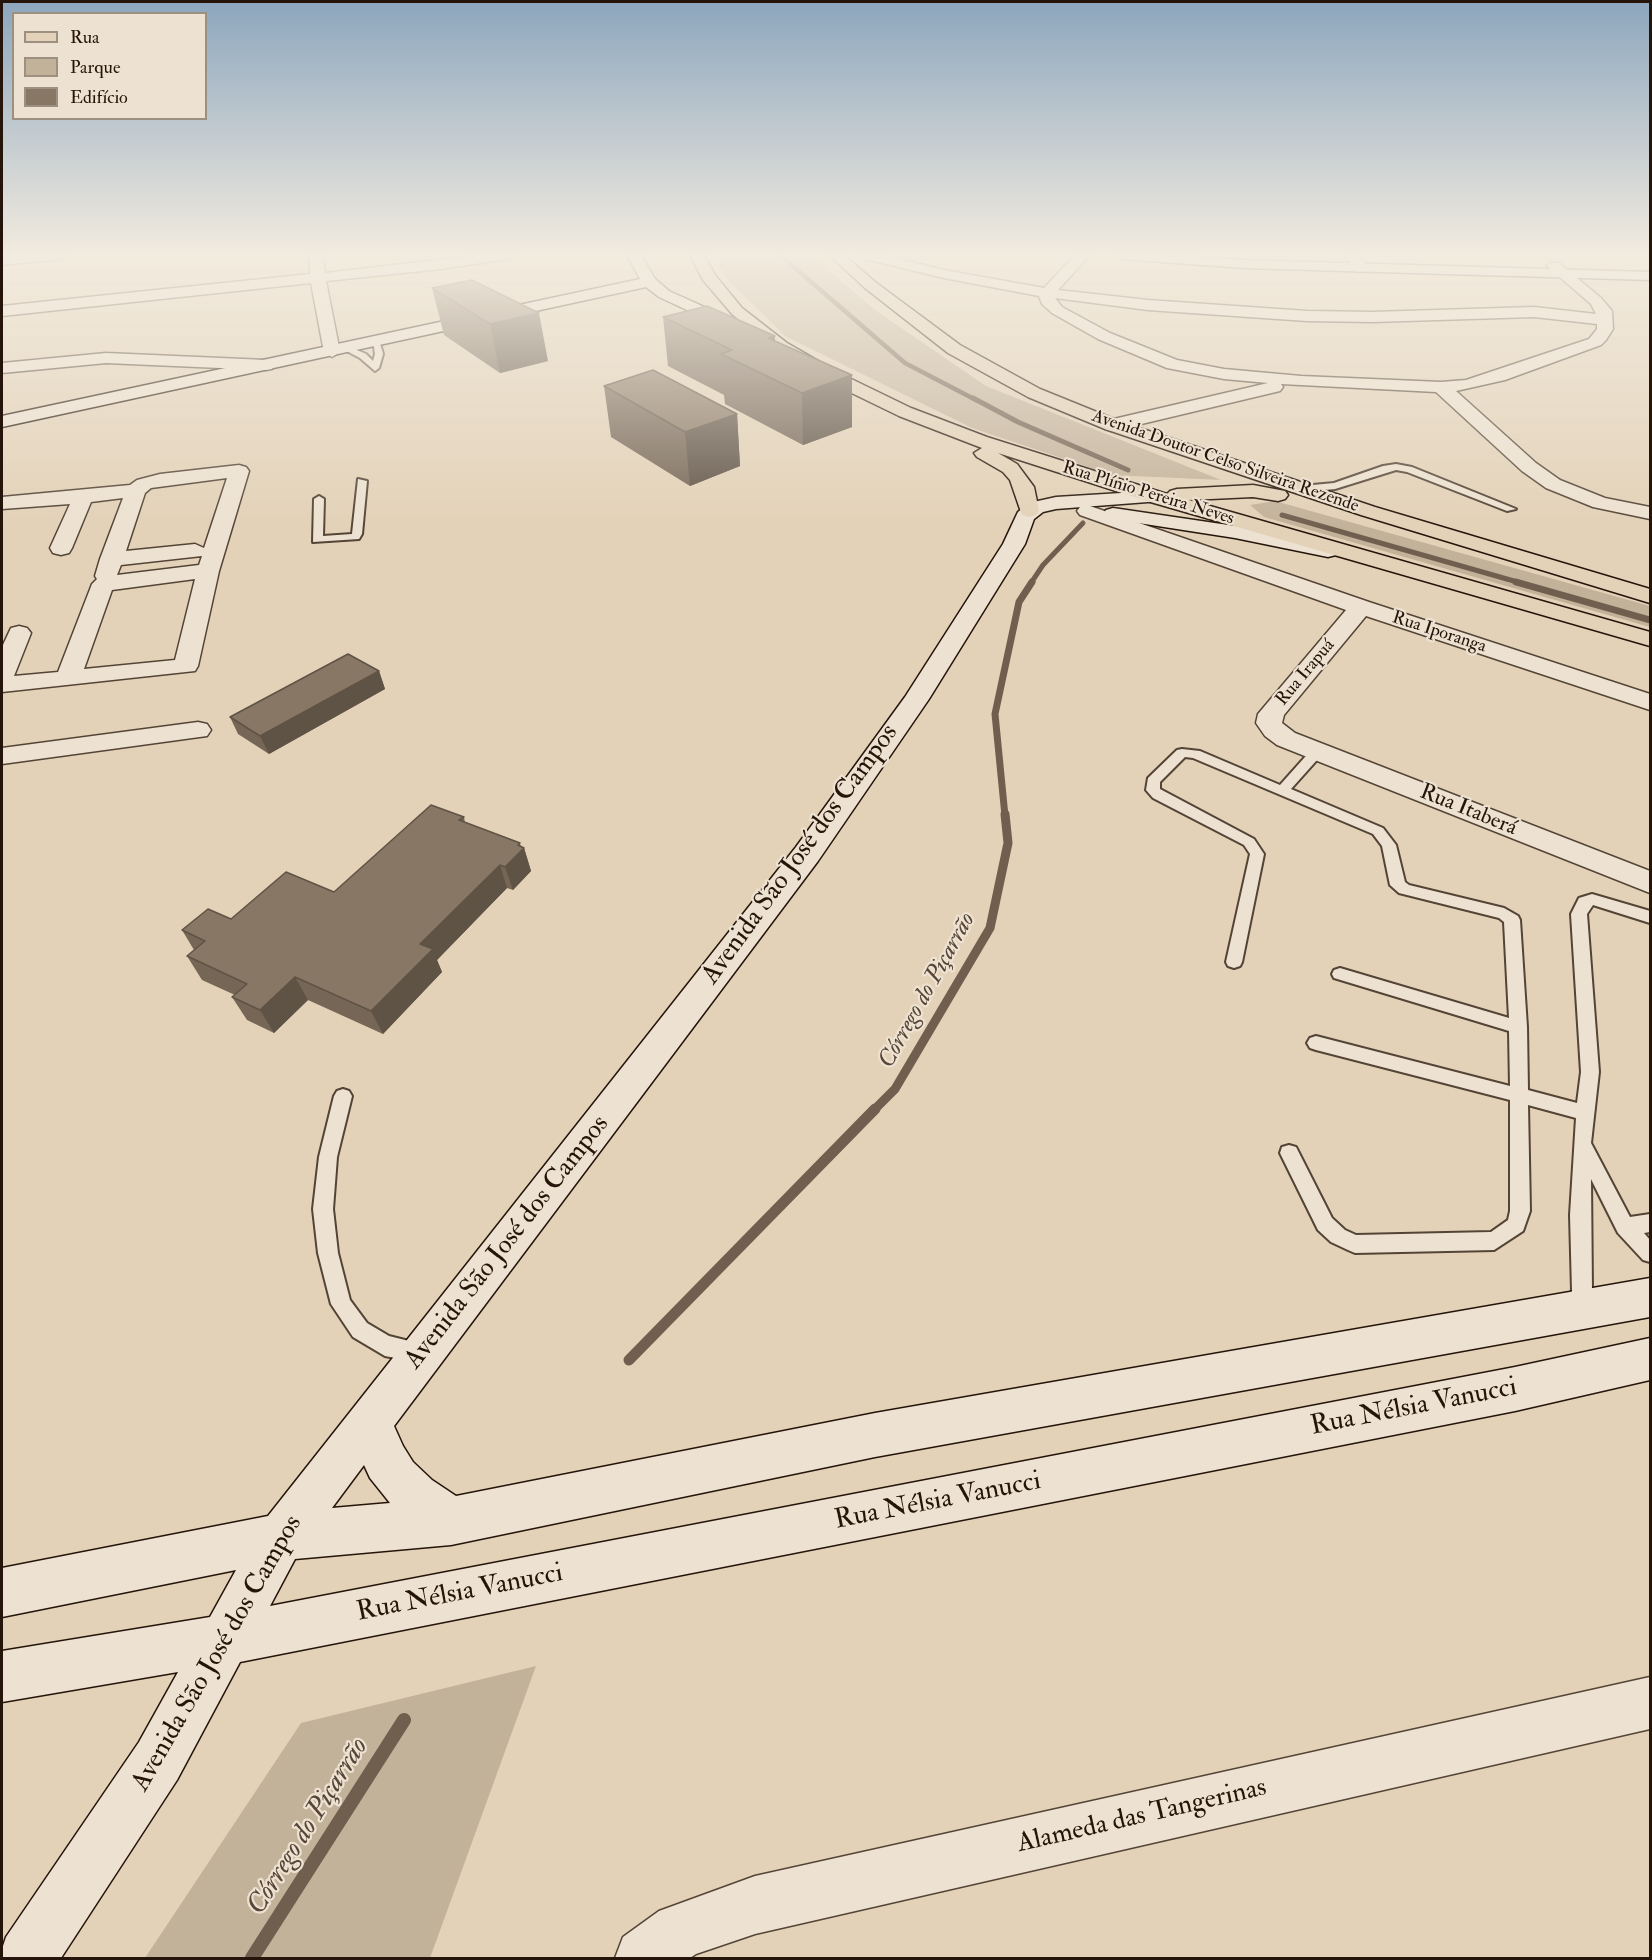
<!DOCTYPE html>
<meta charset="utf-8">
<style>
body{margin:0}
#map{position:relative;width:1652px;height:1960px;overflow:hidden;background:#e3d2b8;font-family:"IM FELL Double Pica",serif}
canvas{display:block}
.frame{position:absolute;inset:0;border:3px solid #25140a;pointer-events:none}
.legend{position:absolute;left:12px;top:12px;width:195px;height:108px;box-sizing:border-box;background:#ede2d1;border:2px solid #9d9081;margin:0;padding:8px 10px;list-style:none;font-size:18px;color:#25140a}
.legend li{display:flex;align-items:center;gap:12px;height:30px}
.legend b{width:30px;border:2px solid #9d9081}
</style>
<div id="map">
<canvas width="1652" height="1960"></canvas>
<div class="frame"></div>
<ul class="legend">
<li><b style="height:8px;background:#e3d2b8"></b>Rua</li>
<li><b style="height:16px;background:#c3b29a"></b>Parque</li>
<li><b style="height:16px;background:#887764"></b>Edifício</li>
</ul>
</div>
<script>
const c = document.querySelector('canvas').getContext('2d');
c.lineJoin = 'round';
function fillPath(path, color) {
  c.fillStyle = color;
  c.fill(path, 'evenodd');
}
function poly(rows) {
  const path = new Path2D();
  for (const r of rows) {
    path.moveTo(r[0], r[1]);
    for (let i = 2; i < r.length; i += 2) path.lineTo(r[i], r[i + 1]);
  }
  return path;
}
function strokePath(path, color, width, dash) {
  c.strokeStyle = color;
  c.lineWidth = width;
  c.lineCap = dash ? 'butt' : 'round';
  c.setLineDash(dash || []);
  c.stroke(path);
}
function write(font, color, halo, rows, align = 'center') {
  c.font = font + ' "IM FELL Double Pica",serif';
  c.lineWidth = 4.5;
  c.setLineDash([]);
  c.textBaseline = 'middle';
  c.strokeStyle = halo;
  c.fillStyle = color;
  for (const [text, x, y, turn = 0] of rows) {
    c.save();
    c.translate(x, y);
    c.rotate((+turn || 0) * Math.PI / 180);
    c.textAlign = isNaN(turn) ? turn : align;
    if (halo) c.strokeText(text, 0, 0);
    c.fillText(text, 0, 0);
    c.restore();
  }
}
fillPath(poly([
 [713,255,811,255,875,310,986,386,1221,480,1112,475,972,428,785,336,728,280],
 [1275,501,1650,606,1650,627,1264,517,1250,505],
 [536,1666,430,1958,145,1958,301,1723]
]), '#c3b29a');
strokePath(poly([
 [780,255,905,363,976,400]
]), '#705f4f', 4.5);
strokePath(poly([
 [973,398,1018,422,1128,470],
 [1282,515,1521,583],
 [1031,583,1043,565,1083,523]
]), '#705f4f', 5);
strokePath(poly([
 [1516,582,1650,620],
 [1005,816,995,714,1019,602,1032,582]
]), '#705f4f', 7);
strokePath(poly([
 [873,1111,895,1089,990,928,1008,843,1005,814]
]), '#705f4f', 9);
strokePath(poly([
 [629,1360,875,1109]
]), '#705f4f', 11);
strokePath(poly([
 [252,1958,404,1720]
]), '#705f4f', 14);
const lane = poly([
 [373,340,379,340,383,354,379,368,375,371,360,358,341,348,348,346,366,354,373,361,375,354,373,340],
 [1396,464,1412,467,1516,509,1507,511,1407,472,1396,470,1335,489,1302,492,1297,489,1302,486,1334,483,1383,466,1396,464],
 [358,479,367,481,362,534,359,539,313,542,314,499,319,496,324,499,323,536,352,534,358,479],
 [1318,747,1325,751,1291,789,1383,828,1396,845,1405,882,1409,885,1504,908,1518,916,1520,920,1527,1027,1528,1090,1577,1103,1581,1072,1571,914,1579,898,1592,894,1650,911,1650,923,1593,905,1587,914,1599,1072,1591,1143,1630,1217,1650,1214,1650,1232,1644,1233,1650,1240,1650,1262,1643,1260,1618,1233,1591,1179,1592,1291,1581,1318,1574,1321,1567,1318,1564,1311,1572,1291,1570,1215,1576,1118,1528,1105,1530,1211,1523,1231,1494,1250,1355,1253,1348,1250,1331,1242,1318,1230,1280,1153,1282,1147,1289,1145,1296,1147,1332,1218,1345,1230,1356,1235,1491,1232,1508,1220,1510,1211,1510,1100,1316,1050,1310,1048,1307,1043,1310,1038,1316,1036,1510,1086,1509,1031,1334,978,1332,974,1334,970,1340,968,1509,1018,1504,922,1499,918,1399,893,1390,885,1382,846,1373,834,1193,758,1185,757,1160,782,1160,789,1254,839,1264,854,1242,962,1240,966,1234,968,1228,966,1226,962,1250,854,1244,845,1153,798,1146,790,1148,778,1177,750,1182,749,1200,751,1280,785,1313,748,1318,747],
 [343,1089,349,1091,352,1096,337,1157,333,1209,338,1253,350,1300,367,1323,389,1336,429,1346,432,1353,429,1360,421,1363,385,1356,353,1337,331,1304,318,1253,313,1209,319,1157,334,1096,337,1091,343,1089]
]);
const street = poly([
 [21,255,68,255,61,259,2,265,2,257,21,255],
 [309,255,323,255,325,273,481,255,515,255,508,259,441,269,326,281,340,352,332,357,324,352,311,283,2,316,2,306,310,274,309,255],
 [859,255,883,255,944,270,1044,288,1075,255,1090,255,1058,290,1148,300,1307,311,1373,312,1534,307,1596,314,1591,304,1547,266,1549,263,1559,263,1601,298,1612,311,1613,329,1606,340,1601,345,1505,380,1456,391,1536,463,1560,480,1605,498,1650,507,1650,519,1593,507,1546,488,1522,471,1436,392,1281,384,1283,387,1280,391,1112,431,1105,429,1103,425,1105,421,1268,383,1224,379,1167,368,1098,339,1052,313,1042,304,1039,296,944,278,861,258,859,255],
 [1055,298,1148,310,1307,321,1373,322,1534,317,1597,324,1597,329,1589,339,1466,380,1441,382,1301,376,1224,369,1177,360,1110,333,1062,307,1055,298],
 [1344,255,1358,255,1368,268,1361,272,1356,271,1344,255],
 [106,353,266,360,272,361,274,365,272,369,266,370,106,363,2,373,2,363,106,353],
 [239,465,246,467,249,471,219,571,198,666,195,671,2,692,2,647,11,628,19,626,27,628,31,633,14,676,58,672,92,584,97,579,95,576,100,559,123,498,91,502,72,548,69,553,61,555,53,553,50,548,70,504,2,509,2,497,130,485,137,480,160,474,239,465],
 [227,478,204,548,195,544,126,551,145,493,151,488,227,478],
 [202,556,199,565,117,575,121,565,202,556],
 [195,579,175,660,84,669,112,590,195,579],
 [1087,505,1369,602,1650,694,1650,710,1366,616,1284,715,1282,723,1295,733,1650,871,1650,893,1277,745,1265,736,1256,723,1258,714,1346,610,1080,515,1077,511,1080,507,1087,505],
 [198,722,207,724,211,730,207,736,2,764,2,748,198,722],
 [1650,1677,1650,1729,755,1934,696,1954,690,1958,615,1958,623,1937,659,1911,755,1876,1650,1677]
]);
const secondary = poly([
 [627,255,641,255,655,279,669,291,742,324,744,327,742,330,730,330,659,297,646,287,2,427,2,416,640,279,627,255],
 [1115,255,1176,255,1243,260,1650,272,1650,280,1243,268,1122,259,1115,255],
 [1154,491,1161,493,1164,497,1161,501,1056,509,1043,512,1034,519,1025,544,929,699,818,861,394,1426,403,1446,413,1462,432,1480,456,1496,875,1413,1650,1278,1650,1317,875,1457,451,1545,295,1559,270,1606,1515,1367,1650,1338,1650,1380,1515,1411,240,1662,177,1780,61,1958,2,1958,2,1949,6,1937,139,1742,178,1672,2,1702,2,1651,210,1617,236,1570,2,1617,2,1568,268,1516,796,847,905,697,1003,544,1018,512,1029,503,1056,497,1154,491],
 [364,1465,370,1478,390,1503,332,1508,364,1465],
 [1113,508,1235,526,1328,543,1336,545,1339,550,1336,555,1328,557,1235,538,1106,518,1103,514,1106,510,1113,508]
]);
const primary = poly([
 [690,255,704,255,715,275,742,308,787,343,841,374,911,408,987,437,1167,494,1170,491,1177,489,1253,485,1285,491,1288,495,1285,499,1278,501,1253,497,1189,500,1650,632,1650,646,1147,501,998,453,1017,464,1034,487,1039,511,1036,515,1029,517,1022,515,1010,480,1003,472,977,457,974,453,982,448,899,416,829,382,775,349,732,314,703,280,690,255],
 [829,255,844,255,875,282,960,345,1040,389,1119,421,1375,507,1650,589,1650,603,1361,515,1105,429,1028,397,948,353,865,288,829,255]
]);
strokePath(lane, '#544436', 4);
strokePath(street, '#544436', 3);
strokePath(secondary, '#25140a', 3);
strokePath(primary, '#25140a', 3);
fillPath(lane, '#ede2d1');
fillPath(street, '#ede2d1');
fillPath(secondary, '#ede2d1');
fillPath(primary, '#e3d2b8');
fillPath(poly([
 [432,288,548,361,500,373,444,335],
 [663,317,775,341,852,427,803,445,725,404,724,395,668,366],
 [604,386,737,414,740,466,690,486,611,437],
 [379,671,385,689,269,754,238,734,230,717],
 [464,817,465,823,520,843,520,846,524,848,531,871,513,890,507,888,437,960,442,972,383,1034,308,1000,274,1033,247,1020,232,997,235,995,202,980,187,956,194,950,182,930,231,919,334,892]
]), '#756656');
fillPath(poly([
 [539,313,548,361,500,373,490,324],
 [775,336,776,380,768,338],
 [852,375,852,427,803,445,802,393],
 [737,414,740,466,690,486,685,432],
 [379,671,385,689,269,754,260,736],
 [520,843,521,850,524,848,531,871,513,890,505,867],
 [500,865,507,888,437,960,442,972,383,1034,371,1011,420,944],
 [295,977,308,1000,274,1033,260,1010]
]), '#5f5346');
const building = poly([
 [472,280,539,313,490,324,432,288,472,280],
 [707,306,775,336,768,338,852,375,802,393,721,354,732,350,663,317,707,306],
 [653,370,737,414,685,432,604,386,653,370],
 [348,654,379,671,260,736,230,717,348,654],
 [431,805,464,817,459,820,520,843,518,845,524,848,505,867,500,865,420,944,433,949,371,1011,295,977,260,1010,232,997,247,984,187,956,205,941,182,930,208,909,231,919,286,872,334,892,431,805]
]);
fillPath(building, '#887764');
strokePath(building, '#5f5346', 1.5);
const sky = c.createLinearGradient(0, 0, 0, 529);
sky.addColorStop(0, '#8ca6bd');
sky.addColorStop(0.48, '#f2ebdf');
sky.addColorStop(1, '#f2ebdf00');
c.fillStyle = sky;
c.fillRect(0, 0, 1652, 529);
write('18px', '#25140a', '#ede2d1', [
 ["Avenida Doutor Celso Silveira Rezende",1225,462,19],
 ["Rua Plínio Pereira Neves",1148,494,17],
 ["Rua Iporanga",1439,633,18],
 ["Rua Irapuá",1306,673,-50]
]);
write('22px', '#25140a', '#ede2d1', [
 ["Rua Itaberá",1468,811,22]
]);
write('italic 24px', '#574638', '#ede2d1', [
 ["Córrego do Piçarrão",928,991,-61]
]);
write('27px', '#25140a', '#ede2d1', [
 ["Avenida São José dos Campos",801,855,-54],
 ["Avenida São José dos Campos",508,1243,-52],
 ["Rua Nélsia Vanucci",1414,1408,-11],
 ["Rua Nélsia Vanucci",938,1502,-11],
 ["Rua Nélsia Vanucci",460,1594,-11],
 ["Avenida São José dos Campos",218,1654,-60],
 ["Alameda das Tangerinas",1142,1817,-13]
]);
write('italic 28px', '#574638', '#ede2d1', [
 ["Córrego do Piçarrão",309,1827,-58]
]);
</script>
